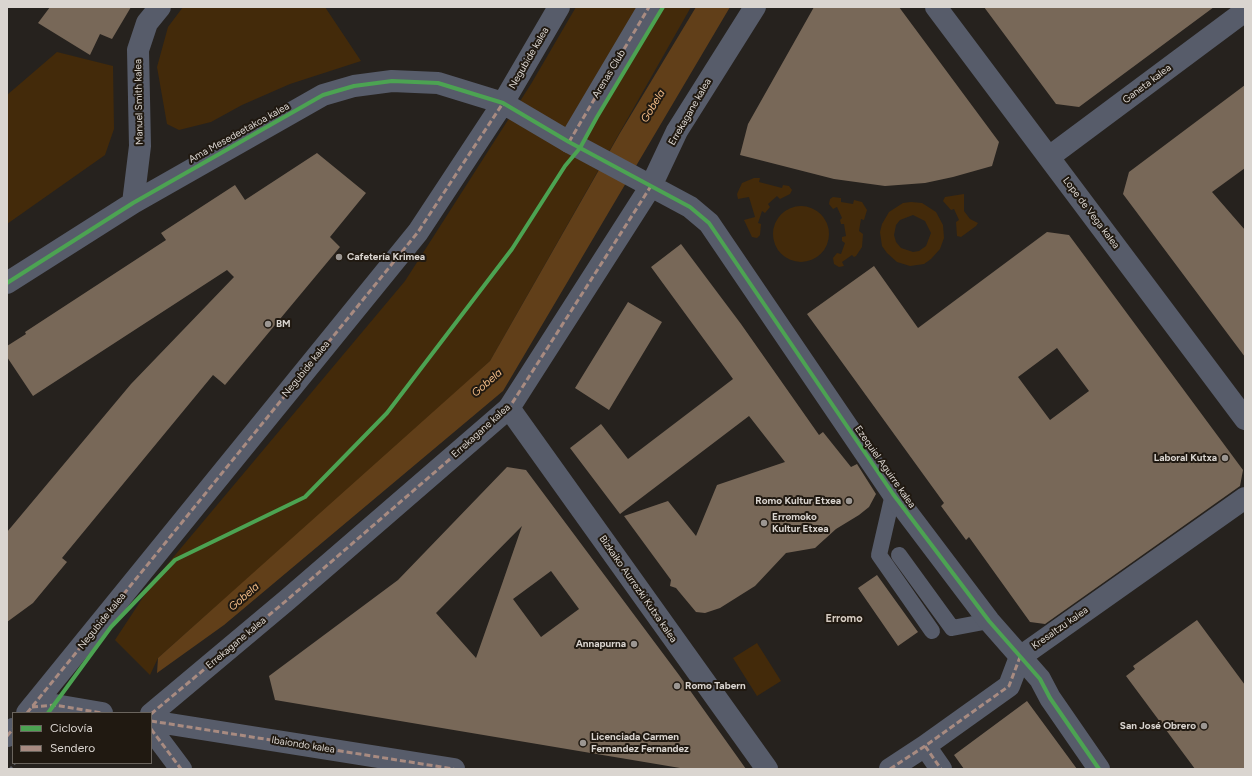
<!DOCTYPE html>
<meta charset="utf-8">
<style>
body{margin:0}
#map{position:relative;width:1252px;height:776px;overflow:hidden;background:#26221e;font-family:Figtree,sans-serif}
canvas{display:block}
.frame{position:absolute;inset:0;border:8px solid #dad5d0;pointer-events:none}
.legend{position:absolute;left:12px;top:712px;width:140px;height:52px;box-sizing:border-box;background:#201911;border:1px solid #6a645d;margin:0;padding:5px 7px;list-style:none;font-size:12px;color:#dad5d0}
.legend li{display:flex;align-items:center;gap:8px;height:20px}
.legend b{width:20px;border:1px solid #6a645d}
</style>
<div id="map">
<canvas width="1252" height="776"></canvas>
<div class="frame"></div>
<ul class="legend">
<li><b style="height:5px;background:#4ca352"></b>Ciclovía</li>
<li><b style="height:5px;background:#a88b81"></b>Sendero</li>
</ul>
</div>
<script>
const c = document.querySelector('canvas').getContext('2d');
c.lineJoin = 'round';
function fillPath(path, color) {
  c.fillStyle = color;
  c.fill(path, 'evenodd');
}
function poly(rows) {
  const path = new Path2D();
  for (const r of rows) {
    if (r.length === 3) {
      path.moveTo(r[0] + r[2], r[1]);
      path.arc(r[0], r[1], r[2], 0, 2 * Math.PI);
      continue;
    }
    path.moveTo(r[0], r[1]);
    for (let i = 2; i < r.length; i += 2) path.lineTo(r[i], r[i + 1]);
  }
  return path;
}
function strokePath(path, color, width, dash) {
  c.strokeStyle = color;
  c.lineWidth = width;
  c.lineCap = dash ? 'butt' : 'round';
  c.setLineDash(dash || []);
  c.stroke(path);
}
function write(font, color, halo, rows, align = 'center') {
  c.font = font + ' Figtree,sans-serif';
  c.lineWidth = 4;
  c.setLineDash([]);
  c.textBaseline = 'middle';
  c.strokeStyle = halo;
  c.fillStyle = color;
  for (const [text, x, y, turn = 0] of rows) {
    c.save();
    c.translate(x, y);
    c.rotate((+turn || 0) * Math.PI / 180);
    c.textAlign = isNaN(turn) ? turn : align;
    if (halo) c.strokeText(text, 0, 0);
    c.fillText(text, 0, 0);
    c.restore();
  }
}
fillPath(poly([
 [183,7,325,7,361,61,290,84,242,105,211,122,179,130,167,124,157,67,168,27],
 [576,7,691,7,490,361,407,437,158,658,150,675,115,640,155,579,405,281,531,84],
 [57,52,113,66,114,129,105,155,7,224,7,95],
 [754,178,760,178,759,182,782,188,783,185,789,186,792,190,790,194,780,199,777,196,768,204,770,207,765,213,762,211,758,223,761,224,760,235,757,238,752,237,744,220,755,217,749,197,738,199,737,194,742,183],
 [964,194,964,211,970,219,978,223,976,226,961,237,957,236,956,222,959,220,954,209,951,210,943,201,945,197],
 [833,197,841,198,841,202,853,204,854,200,862,202,867,210,864,220,861,219,859,231,863,234,862,247,856,256,854,257,852,255,842,262,844,266,839,267,834,264,833,258,837,253,841,254,845,243,842,241,842,237,846,236,844,224,841,224,840,220,842,218,837,207,833,209,829,204,830,199],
 [911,202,922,203,936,212,943,225,944,238,940,249,931,259,924,264,910,266,897,262,887,253,882,246,880,232,882,224,889,212,903,203],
 [913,215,925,221,931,233,926,246,919,251,913,252,901,248,896,242,894,235,896,225,900,220],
 [801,234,28],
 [757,643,781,681,757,696,733,658]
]), '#432a0a');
fillPath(poly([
 [696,7,730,7,503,391,224,625,157,673,158,658,490,361,620,133]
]), '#613f19');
fillPath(poly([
 [50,7,131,7,112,39,100,34,90,55,38,23],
 [814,7,899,7,999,142,992,166,953,177,925,183,885,186,834,179,740,155,748,124],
 [984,7,1214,7,1079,107,1056,104],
 [1245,85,1245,168,1212,192,1245,230,1245,357,1123,194,1129,172],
 [317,153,366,193,330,237,340,247,225,385,213,375,62,558,67,562,33,603,7,622,7,532,131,384,234,277,227,270,33,396,7,357,7,346,26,334,25,332,166,240,161,233,235,185,245,200],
 [1047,232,1069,235,1243,470,1240,486,1045,624,1030,622,969,537,966,540,941,506,944,503,807,314,874,266,918,328],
 [1057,348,1089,391,1050,420,1018,377],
 [681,244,741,324,819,435,823,432,851,467,857,464,876,494,869,507,859,515,836,529,815,548,786,553,755,586,720,608,705,613,696,612,676,588,670,586,671,580,624,516,668,501,696,536,717,485,785,462,749,416,620,514,570,448,601,424,628,459,733,379,651,267],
 [628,302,662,322,609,410,575,388],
 [507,467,526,470,679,675,746,769,686,769,275,700,269,676,398,580],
 [522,526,502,584,476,658,436,613],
 [551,571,579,609,541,637,513,599],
 [877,575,918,632,898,646,858,588],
 [1197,620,1245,685,1245,769,1195,769,1126,676,1135,669,1133,666],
 [1027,701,1077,769,964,769,954,755]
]), '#786858');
strokePath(poly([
 [10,769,15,763]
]), '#5d5f67', 2.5, [3, 3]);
strokePath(poly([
 [893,494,879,555,932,631],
 [899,555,952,628,989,621]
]), '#575c6a', 16);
strokePath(poly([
 [569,142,649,7],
 [32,707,55,705,102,713],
 [151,714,287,600,509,408],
 [151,721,454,769],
 [151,729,181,769],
 [925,746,941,769],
 [890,769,925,746,1009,686,1020,657]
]), '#575c6a', 22);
strokePath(poly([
 [755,7,677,131,651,186,509,408,767,769],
 [936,7,1245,419],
 [1049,157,1245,11],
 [133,203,140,146,138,50,147,23,160,7],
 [7,283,133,203,323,95,354,86,392,81,438,83,503,103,569,142,690,207,709,223,893,494,989,621,1040,679,1050,698,1099,769],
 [1020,657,1245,498],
 [27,713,418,232,503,103,559,7],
 [7,736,13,729]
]), '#575c6a', 22);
strokePath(poly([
 [569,142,649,7],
 [32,707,55,705,102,713],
 [27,713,418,232,503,103,505,105],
 [151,714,287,600,509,408,651,186],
 [151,721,454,769],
 [151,729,181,769],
 [7,736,13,729],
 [925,746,941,769],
 [890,769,925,746,1009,686,1020,657]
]), '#a88b81', 3, [6, 3]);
strokePath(poly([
 [7,283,133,203,323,95,354,86,392,81,438,83,503,103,569,142,690,207,709,223,893,494,989,621,1040,679,1050,698,1099,769],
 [48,713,111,627,175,560,305,497,387,413,512,249,565,166,580,148,597,117,663,7]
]), '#4ca352', 4);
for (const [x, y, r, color] of [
 [339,257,4,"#9b9692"],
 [268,324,4,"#9b9692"],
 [1225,458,4,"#9b9692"],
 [849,501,4,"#9b9692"],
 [764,523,4,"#9b9692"],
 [634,644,4,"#9b9692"],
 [677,686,4,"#9b9692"],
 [1204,726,4,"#9b9692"],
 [583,743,4,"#9b9692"]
]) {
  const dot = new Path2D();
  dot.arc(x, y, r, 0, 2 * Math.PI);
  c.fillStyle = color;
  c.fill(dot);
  strokePath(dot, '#201911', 1.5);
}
write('10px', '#dad5d0', '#201911', [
 ["Negubide kalea",529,58,-60],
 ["Arenas Club",609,74,-59],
 ["Ganeta kalea",1147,84,-37],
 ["Manuel Smith kalea",139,102,-91],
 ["Errekagane kalea",690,112,-60],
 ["Ama Mesedeetakoa kalea",239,133,-29],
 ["Lope de Vega kalea",1091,213,53],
 ["Negubide kalea",306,369,-51],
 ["Errekagane kalea",481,431,-42],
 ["Ezequiel Aguirre kalea",885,467,55],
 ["Bizkaiko Aurrezki Kutxa kalea",638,589,55],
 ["Negubide kalea",102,621,-51],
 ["Kresaltzu kalea",1060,628,-35],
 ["Errekagane kalea",236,643,-40],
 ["Ibaiondo kalea",303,745,9]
]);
write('bold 10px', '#dad5d0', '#201911', [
 ["Cafetería Krimea",347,257],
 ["BM",276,324],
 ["Laboral Kutxa",1217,458,"right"],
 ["Romo Kultur Etxea",841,501,"right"],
 ["Erromoko",772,517],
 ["Kultur Etxea",772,529],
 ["Annapurna",626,644,"right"],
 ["Romo Tabern",685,686],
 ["San José Obrero",1196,726,"right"],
 ["Licenciada Carmen",591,737],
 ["Fernandez Fernandez",591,749]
], 'left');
write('italic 11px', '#f3bc86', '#201911', [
 ["Gobela",653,106,-59],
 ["Gobela",487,383,-41],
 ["Gobela",244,597,-41]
]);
write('bold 11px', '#d5cbc1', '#201911', [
 ["Erromo",844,619]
]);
</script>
